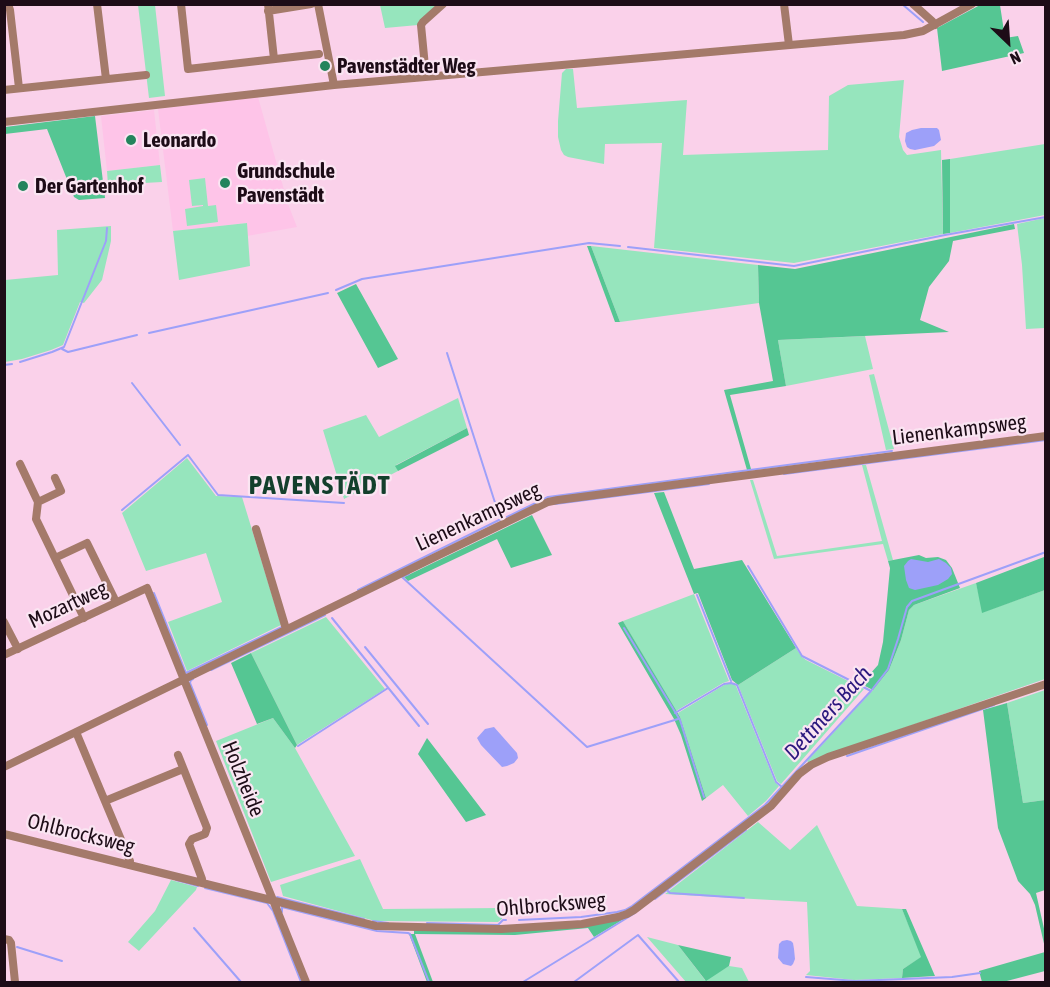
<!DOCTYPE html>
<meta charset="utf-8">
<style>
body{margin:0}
#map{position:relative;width:1050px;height:987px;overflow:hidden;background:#fad1ea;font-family:"Asap Condensed",sans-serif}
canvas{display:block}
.frame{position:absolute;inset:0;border:6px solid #1d0c17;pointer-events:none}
.north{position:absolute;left:978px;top:12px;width:60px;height:60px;-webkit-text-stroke:4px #fae5f2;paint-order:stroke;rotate:155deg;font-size:16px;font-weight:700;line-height:24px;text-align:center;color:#1d0c17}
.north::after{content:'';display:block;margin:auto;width:21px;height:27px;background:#1d0c17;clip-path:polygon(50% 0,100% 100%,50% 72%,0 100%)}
</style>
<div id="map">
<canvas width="1050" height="987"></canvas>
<div class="frame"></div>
<div class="north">N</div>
</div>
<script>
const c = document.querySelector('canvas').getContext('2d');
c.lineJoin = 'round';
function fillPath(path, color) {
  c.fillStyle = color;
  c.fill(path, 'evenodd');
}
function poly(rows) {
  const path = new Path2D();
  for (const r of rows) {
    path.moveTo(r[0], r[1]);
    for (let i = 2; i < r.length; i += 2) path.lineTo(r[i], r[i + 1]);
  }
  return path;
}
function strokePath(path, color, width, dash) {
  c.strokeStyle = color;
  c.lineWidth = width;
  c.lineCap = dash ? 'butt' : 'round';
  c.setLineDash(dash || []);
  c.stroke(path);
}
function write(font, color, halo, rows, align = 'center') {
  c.font = font + ' "Asap Condensed",sans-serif';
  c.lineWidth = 4.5;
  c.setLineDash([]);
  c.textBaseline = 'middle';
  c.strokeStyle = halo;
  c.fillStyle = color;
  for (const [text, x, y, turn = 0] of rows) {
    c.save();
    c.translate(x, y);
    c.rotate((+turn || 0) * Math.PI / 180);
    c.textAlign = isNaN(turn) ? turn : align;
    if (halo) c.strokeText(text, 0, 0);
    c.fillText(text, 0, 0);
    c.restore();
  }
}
fillPath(poly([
 [258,97,288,204,297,227,247,236,246,223,173,231,158,109],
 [154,110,160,165,107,171,101,116]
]), '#fec4e8');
fillPath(poly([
 [138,5,155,5,165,96,149,98],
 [380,5,441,5,418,25,385,28],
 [566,69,573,69,577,108,687,100,683,155,828,150,829,96,848,85,904,80,899,137,903,150,907,155,941,150,943,234,794,263,654,248,662,143,605,144,604,164,568,157,564,155,561,150,558,137,558,121,562,73],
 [1045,144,1045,215,950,233,950,159],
 [160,165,162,182,108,185,107,171],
 [205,178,208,206,216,205,218,222,187,226,185,209,203,206,203,205,192,206,189,180],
 [1045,218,1045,328,1026,329,1022,265,1017,224],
 [247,223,250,266,179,280,173,231],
 [111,226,111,241,102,280,84,303,80,302,63,345,51,350,22,359,5,362,5,280,58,275,57,230],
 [591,246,758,265,759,303,620,322],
 [865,336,873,369,786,386,778,340],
 [874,374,894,449,886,450,869,375],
 [458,398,467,428,396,465,398,471,344,499,323,430,366,415,379,437],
 [187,458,216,496,242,497,281,625,187,671,168,622,222,602,206,553,146,571,122,513],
 [862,465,866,465,893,560,888,561,883,544,774,559,750,480,753,480,777,556,882,541],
 [976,583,983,612,1045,590,1045,679,826,755,809,763,807,761,873,690,889,670,901,640,909,610,914,605],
 [694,594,729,681,723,683,676,711,623,621],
 [326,617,385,689,297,745,251,653],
 [796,648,802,657,806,660,864,689,781,784,777,781,738,685],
 [731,683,736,686,775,782,779,786,766,801,748,816,723,785,706,798,680,717,678,713,724,685],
 [1045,690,1045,800,1023,803,1007,703],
 [273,718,295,748,355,856,271,882,216,741],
 [758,822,790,850,817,825,857,906,902,909,922,957,903,969,902,978,854,980,806,975,810,971,807,902,665,894],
 [360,859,383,909,501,908,502,919,498,922,375,921,283,896,280,885],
 [171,880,197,887,196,890,139,951,128,942,155,911],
 [647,937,678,945,705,980,729,966,742,968,749,982,686,982]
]), '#96e5bd');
fillPath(poly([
 [980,5,1000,5,1005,38,1018,36,1024,53,942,71,937,28],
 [95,116,105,198,79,200,74,197,47,129,5,134,5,127],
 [950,159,950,233,943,234,942,160],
 [1014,224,1015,229,953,241,949,261,929,287,920,320,949,332,778,340,786,386,730,395,751,469,747,470,724,390,773,381,759,303,758,265,795,269],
 [587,246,591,246,620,322,615,322],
 [356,284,398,359,378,368,337,293],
 [467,428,469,435,398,471,395,466],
 [664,492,694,569,742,560,796,648,738,685,732,680,698,593,694,594,654,493],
 [532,515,552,555,511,568,497,539,408,581,404,577],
 [919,555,926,558,938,557,946,560,952,568,960,588,914,605,909,610,901,640,889,670,873,690,861,684,878,665,883,642,890,568,888,561],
 [1044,557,1045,566,1045,590,982,613,976,583],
 [623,621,680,717,706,798,702,801,681,735,674,719,618,623],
 [251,653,297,745,295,748,273,718,257,724,231,663],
 [1007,703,1023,803,1045,800,1045,890,1036,893,1045,933,1045,948,1035,905,1030,894,1018,881,998,828,983,710],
 [427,738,486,815,466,822,418,754],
 [902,909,906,909,935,976,902,978,903,969,921,957],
 [622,917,624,919,594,937,588,928,515,935,415,934,433,982,427,982,409,934,414,934,414,930,500,931],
 [678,945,731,957,729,966,706,981],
 [1045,952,1045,971,1003,982,982,982,979,971]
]), '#55c693');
fillPath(poly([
 [921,128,937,128,939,130,941,140,934,146,915,150,910,149,907,147,905,141,906,133,912,130],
 [911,559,928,562,939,559,946,563,951,568,952,574,948,579,938,585,915,590,909,588,906,580,904,566,908,561],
 [494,727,517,753,518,758,514,763,507,766,502,767,481,745,477,738,485,729],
 [787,940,791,941,793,943,794,949,795,959,793,964,791,966,783,964,778,958,779,944,782,941]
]), '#9da0f9');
strokePath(poly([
 [902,4,923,22],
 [628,247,794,266,945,235,1046,217],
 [336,290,362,279,589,243,620,246],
 [149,333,328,293],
 [62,349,68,352,137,335],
 [447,353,498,512],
 [20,362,52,352,64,347,106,241,107,228],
 [4,365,12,364],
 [132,383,180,445],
 [784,474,1046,440],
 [555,504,709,484],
 [122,510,188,455,218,495,344,503],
 [507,517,548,497,892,451],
 [748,566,802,656,871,691],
 [409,574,402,577,587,747,678,719],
 [358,590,501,519],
 [154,593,186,673,282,627],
 [697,595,731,681],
 [332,618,419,726],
 [624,628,680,720,704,797],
 [365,647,428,724],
 [211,670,325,615],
 [193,679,191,680,190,683,207,725],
 [675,713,724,684,731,683,737,685,776,782,782,787],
 [298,746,388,688],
 [847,756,994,705],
 [176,880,198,886],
 [205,888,267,903,273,911,301,982],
 [667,890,670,893,744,898],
 [277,897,364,919],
 [655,899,746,830],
 [282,912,282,907,377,931,408,933,410,934,429,982],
 [519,920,581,917,617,912,625,910,632,906,765,805,871,691,888,669,898,639,907,607,912,601,1046,552],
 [373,921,388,923],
 [427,923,498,925,503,920,506,920],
 [194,928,241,982],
 [17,947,62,961],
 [806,977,855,981,952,977,980,973],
 [523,982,635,913],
 [574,982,638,935,679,982]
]), '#9da0f9', 2);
strokePath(poly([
 [8,4,10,10,19,88],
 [97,4,106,79],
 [181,4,188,69,319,54],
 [268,4,274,59],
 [318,4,334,85],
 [784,4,789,45],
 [913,4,932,21,935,25],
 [268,11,311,4],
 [426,77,421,25,423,22,443,4],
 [4,90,146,75],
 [4,122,334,85,904,35,923,31,972,4],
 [20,464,38,502],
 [55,478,61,491,38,502,36,519,84,618],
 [256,529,286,629],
 [55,558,87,543,116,602],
 [4,622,18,649],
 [4,655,147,588,306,982],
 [76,732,130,861,129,865],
 [178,755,207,828,205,834,192,839,189,844,202,879,202,883],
 [4,767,548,502,558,500,1046,436],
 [105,801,183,769],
 [4,834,376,926,501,929,582,924,618,917,627,914,634,910,771,806,799,774,811,765,828,757,1046,684],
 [4,939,9,940,11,943,15,982]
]), '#a47a6a', 8);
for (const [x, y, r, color] of [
 [325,66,6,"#23845c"],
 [131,140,6,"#23845c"],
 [225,183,6,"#23845c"],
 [23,186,6,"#23845c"]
]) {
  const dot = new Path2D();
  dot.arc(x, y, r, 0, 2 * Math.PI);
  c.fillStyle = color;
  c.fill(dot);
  strokePath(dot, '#fae5f2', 2);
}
write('bold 21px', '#1d0c17', '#fae5f2', [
 ["Pavenstädter Weg",337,66],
 ["Leonardo",143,140],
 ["Grundschule",237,171],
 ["Pavenstädt",237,195],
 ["Der Gartenhof",35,186]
], 'left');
write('21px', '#1d0c17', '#fae5f2', [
 ["Lienenkampsweg",959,430,-7],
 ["Lienenkampsweg",478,517,-25],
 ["Mozartweg",68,605,-25],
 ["Holzheide",243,779,68],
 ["Ohlbrocksweg",81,834,14],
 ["Ohlbrocksweg",551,905,-5]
]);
write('italic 22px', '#2b187e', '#fae5f2', [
 ["Dettmers Bach",828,713,-48]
]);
c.letterSpacing = '1.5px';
write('bold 27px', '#133f2c', '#fae5f2', [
 ["PAVENSTÄDT",320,485]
]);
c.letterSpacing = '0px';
</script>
